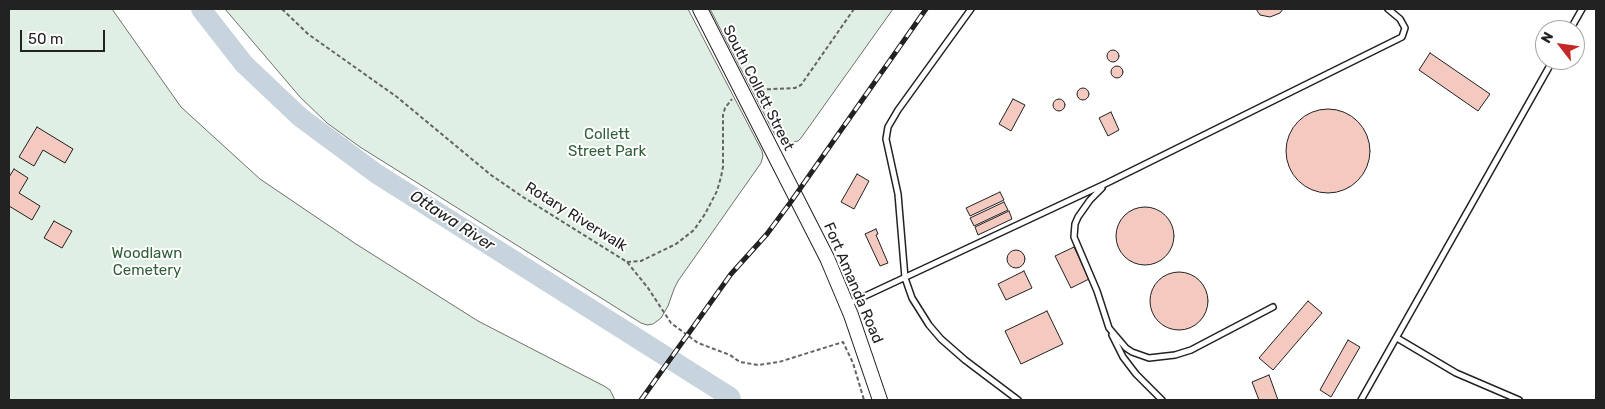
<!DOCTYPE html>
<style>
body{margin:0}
#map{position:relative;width:1605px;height:409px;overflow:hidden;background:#fff;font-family:Rubik,sans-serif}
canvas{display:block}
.frame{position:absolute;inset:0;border:10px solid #222;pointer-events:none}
.north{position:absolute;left:1535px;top:20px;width:50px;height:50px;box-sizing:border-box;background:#fff;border:1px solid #a7a7a7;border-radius:50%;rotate:300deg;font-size:14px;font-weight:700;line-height:20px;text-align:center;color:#222}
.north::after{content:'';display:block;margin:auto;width:18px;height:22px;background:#c62828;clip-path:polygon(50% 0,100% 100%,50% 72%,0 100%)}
.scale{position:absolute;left:20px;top:30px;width:85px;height:22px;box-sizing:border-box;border:2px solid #222;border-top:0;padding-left:6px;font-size:15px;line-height:18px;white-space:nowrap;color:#222;-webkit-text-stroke:4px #fff;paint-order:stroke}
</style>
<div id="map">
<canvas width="1605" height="409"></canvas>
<div class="frame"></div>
<div class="north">N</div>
<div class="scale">50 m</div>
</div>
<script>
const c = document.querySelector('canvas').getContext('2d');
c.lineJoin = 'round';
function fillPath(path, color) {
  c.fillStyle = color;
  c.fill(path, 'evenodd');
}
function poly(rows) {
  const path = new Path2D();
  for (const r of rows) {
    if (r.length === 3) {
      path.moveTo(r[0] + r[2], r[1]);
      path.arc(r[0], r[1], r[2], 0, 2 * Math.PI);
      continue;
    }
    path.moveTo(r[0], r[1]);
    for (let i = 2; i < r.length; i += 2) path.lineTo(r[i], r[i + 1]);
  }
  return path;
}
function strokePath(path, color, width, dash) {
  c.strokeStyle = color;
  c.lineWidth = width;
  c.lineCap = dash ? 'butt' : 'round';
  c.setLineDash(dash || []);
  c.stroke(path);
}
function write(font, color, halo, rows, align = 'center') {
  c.font = font + ' Rubik,sans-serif';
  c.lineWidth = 4;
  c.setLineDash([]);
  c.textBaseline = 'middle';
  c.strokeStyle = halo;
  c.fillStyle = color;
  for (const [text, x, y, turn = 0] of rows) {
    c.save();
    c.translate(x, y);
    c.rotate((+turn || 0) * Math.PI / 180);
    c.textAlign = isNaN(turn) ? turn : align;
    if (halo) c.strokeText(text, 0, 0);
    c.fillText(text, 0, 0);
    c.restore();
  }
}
const green = poly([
 [9,9,112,9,181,107,260,179,356,244,478,321,604,386,610,390,615,400,9,400,9,9],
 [225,9,688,9,762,151,763,156,761,163,678,281,674,289,668,306,661,318,653,324,647,325,641,323,360,147,327,123,300,97,225,9],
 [710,9,893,9,801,138,798,141,790,143,781,141,775,135,710,9]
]);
fillPath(green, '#e0efe3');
strokePath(green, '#6f6f6f', 1);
strokePath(poly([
 [201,9,244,64,300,117,377,174,730,397,731,400]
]), '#c7d3dd', 20);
const building = poly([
 [1256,9,1283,9,1280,13,1270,17,1260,15,1256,9],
 [1113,56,6],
 [1430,53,1490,94,1478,111,1419,70,1430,53],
 [1117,72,6],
 [1083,94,6],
 [1059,105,6],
 [1013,99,1025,105,1011,131,999,124,1013,99],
 [1328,151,42],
 [1111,112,1119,130,1108,136,1099,118,1111,112],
 [37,127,73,149,65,163,43,150,34,166,19,157,37,127],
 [14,169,28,178,19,193,40,206,32,220,9,206,9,177,14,169],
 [857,174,869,181,854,209,841,202,857,174],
 [1000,192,1004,200,970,216,966,208,1000,192],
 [1004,202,1008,210,974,226,970,218,1004,202],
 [1145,236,29],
 [1009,211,1012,219,978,235,975,227,1009,211],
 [54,221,72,231,62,248,44,238,54,221],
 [876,229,878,234,876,235,888,263,880,266,865,234,876,229],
 [1074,247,1089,279,1071,288,1055,256,1074,247],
 [1016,259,9],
 [1024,271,1032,288,1006,300,998,284,1024,271],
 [1179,301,29],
 [1308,301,1322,313,1273,370,1259,358,1308,301],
 [1047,311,1063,344,1021,364,1005,331,1047,311],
 [1348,340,1360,347,1331,397,1320,390,1348,340],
 [1269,375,1278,400,1259,400,1252,382,1269,375]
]);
fillPath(building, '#f3c9c0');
strokePath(building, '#222', 1);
const lane = poly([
 [971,9,898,110,888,127,886,139,898,194,905,278,912,298,929,325,941,339,965,360,1018,400],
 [1570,30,1582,9],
 [1102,188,1090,200,1078,217,1075,224,1074,237,1097,291,1109,328,1126,348,1132,352,1149,358,1175,355,1191,350,1273,307],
 [848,304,1107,183,1402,37,1405,28,1400,19,1388,9],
 [1112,335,1123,357,1136,374,1162,400],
 [1397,338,1456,373,1519,400],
 [1361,400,1553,60]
]);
const secondary = poly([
 [700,9,827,258,851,315,880,400]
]);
strokePath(lane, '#222', 8);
strokePath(secondary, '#222', 16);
strokePath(poly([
 [282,9,308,34,397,97,491,175,523,197,627,262,648,288,671,323,698,343,730,355,740,362,758,365,779,362,843,342,853,363,864,400],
 [754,90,795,88,801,85,854,9],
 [627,262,641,261,676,244,694,230,705,214,717,191,721,177,723,167,723,115,725,108,732,99]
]), '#646464', 2, [4, 2.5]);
strokePath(lane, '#fff', 5);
strokePath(secondary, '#fff', 14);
const rail = poly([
 [641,400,731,274,767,234,790,203,926,9]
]);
strokePath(rail, '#222', 5);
strokePath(rail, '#fff', 3, [9]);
write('15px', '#222', '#fff', [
 ["South Collett Street",758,88,63],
 ["Rotary Riverwalk",576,217,32],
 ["Fort Amanda Road",853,283,67]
]);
write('15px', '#2f5e38', '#fff', [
 ["Collett",607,135],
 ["Street Park",607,152],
 ["Woodlawn",147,254],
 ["Cemetery",147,271]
]);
write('italic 16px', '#222', '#fff', [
 ["Ottawa River",452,221,33]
]);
</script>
